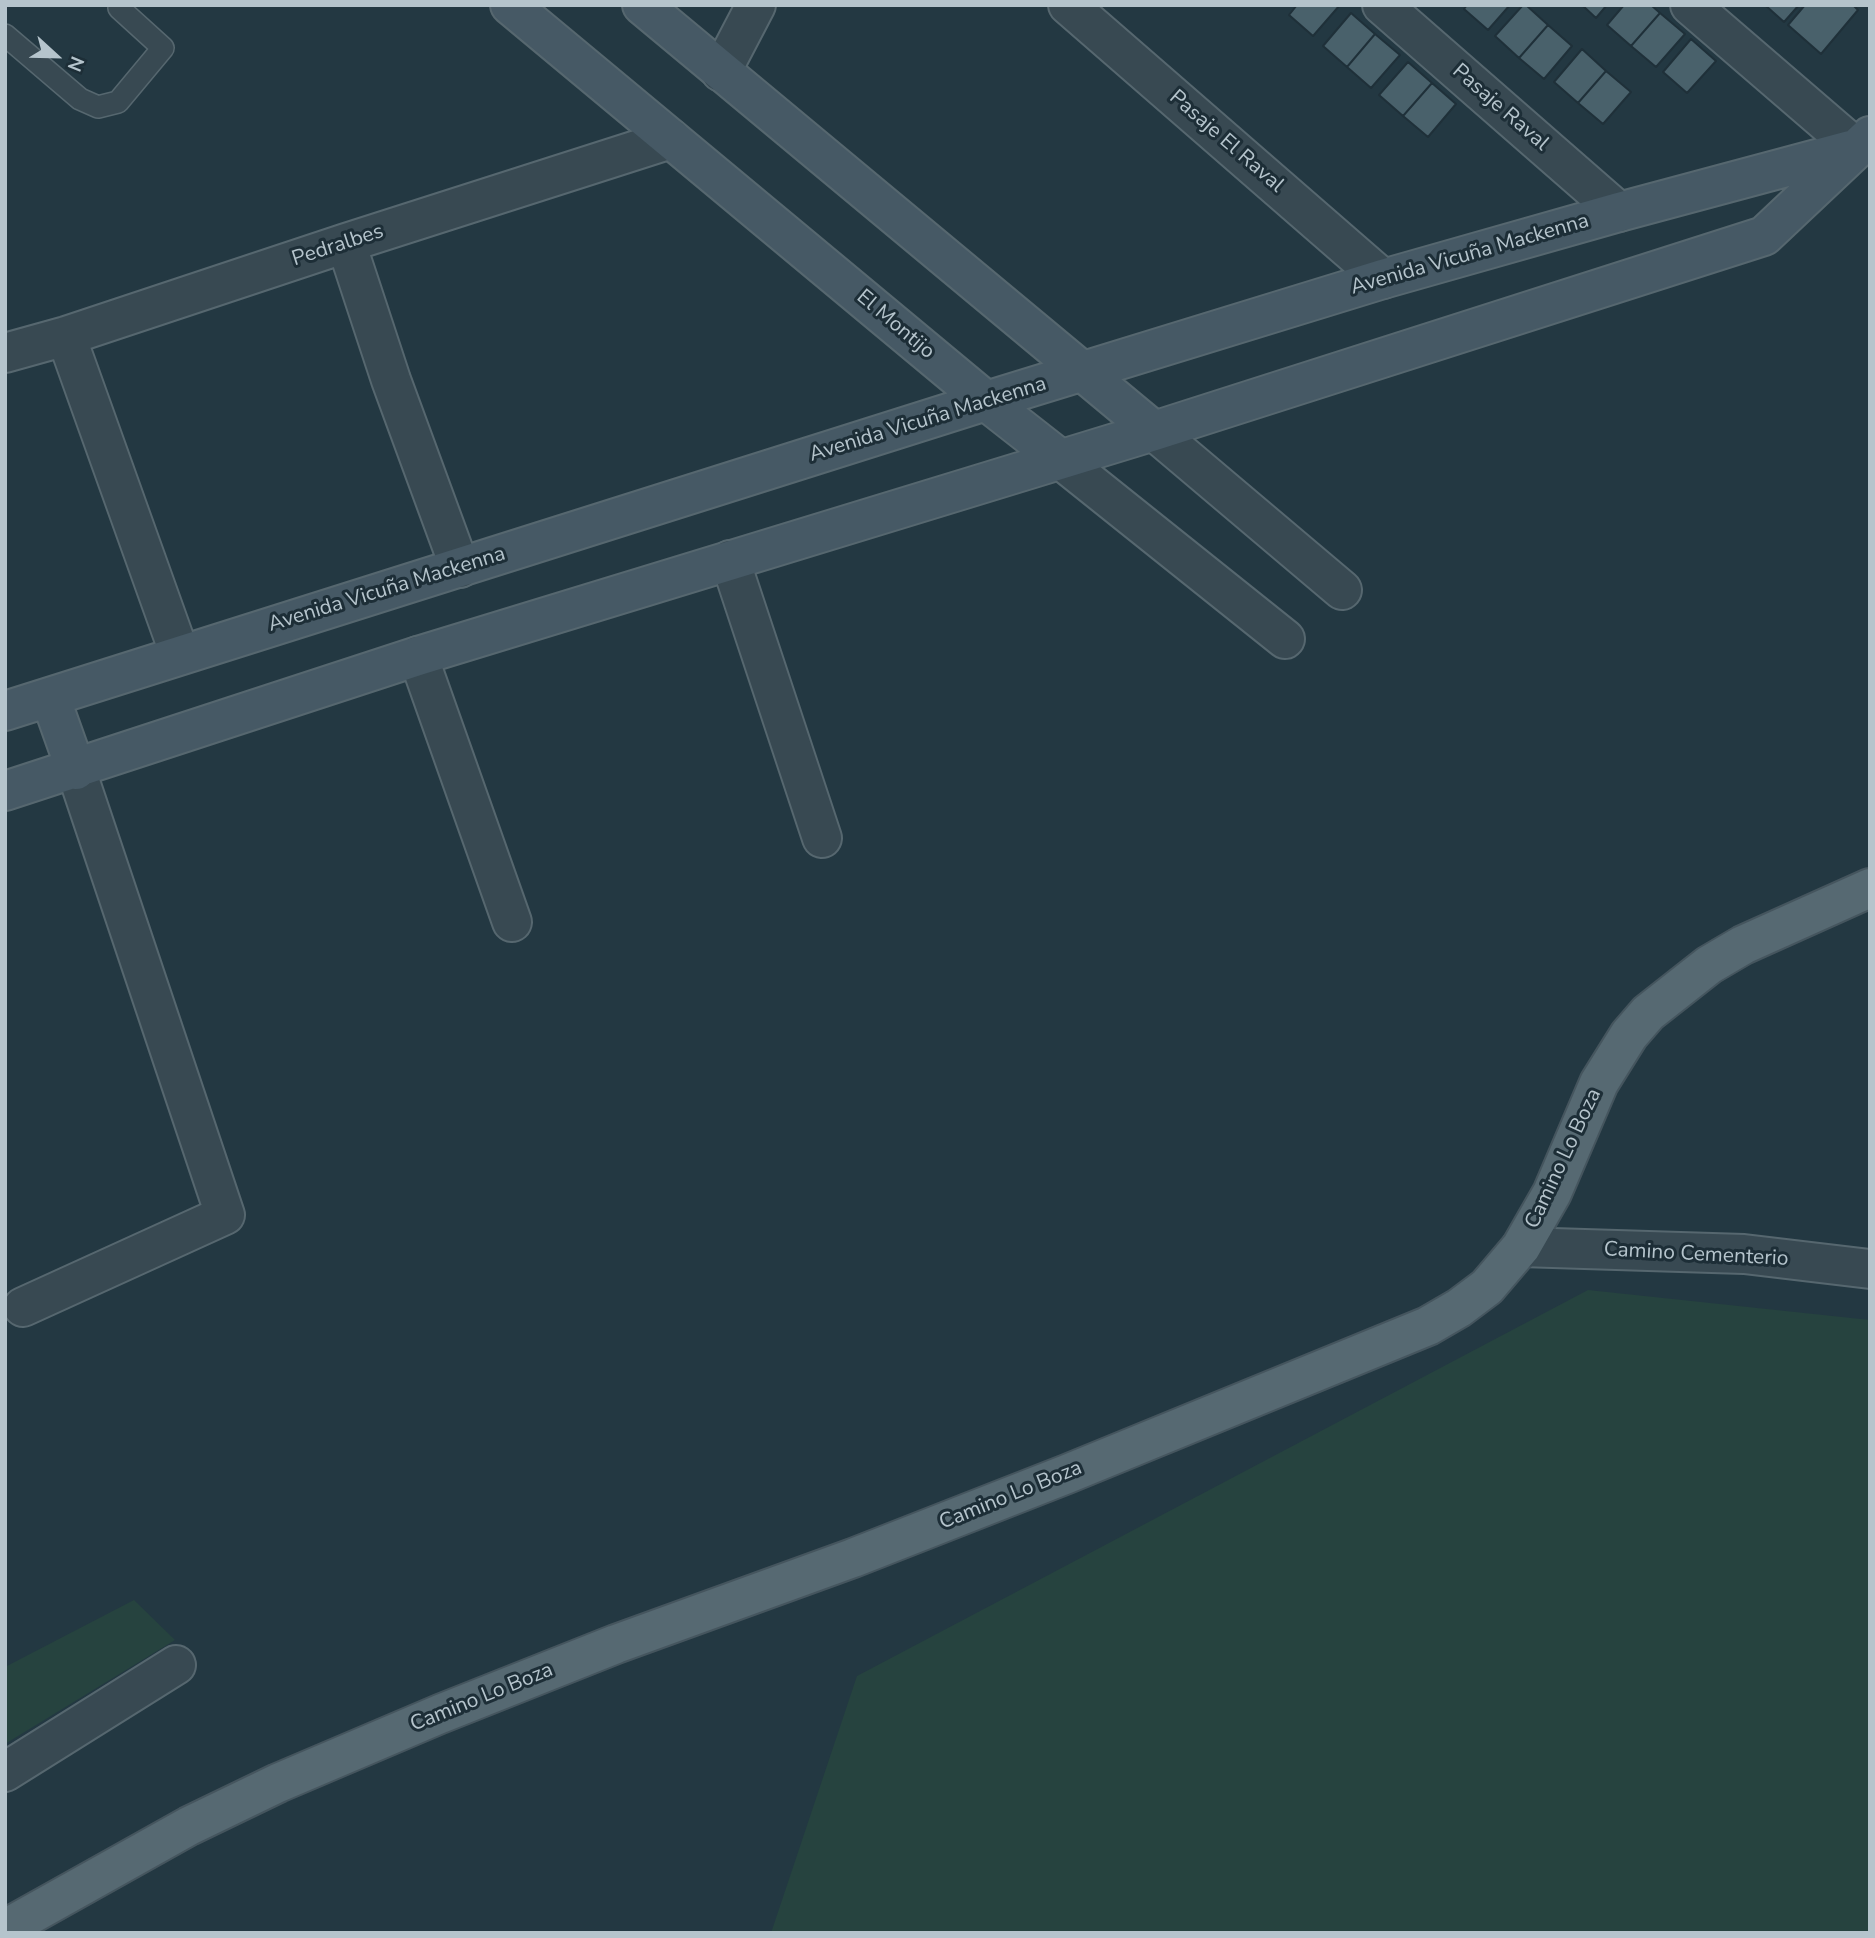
<!DOCTYPE html>
<meta charset="utf-8">
<style>
body{margin:0}
#map{position:relative;width:1875px;height:1938px;overflow:hidden;background:#233842;font-family:"Nunito Sans",sans-serif}
canvas{display:block}
.frame{position:absolute;inset:0;border:7px solid #b5c4cc;pointer-events:none}
.north{position:absolute;left:21px;top:21px;width:70px;height:70px;-webkit-text-stroke:5px #1d2e37;paint-order:stroke;rotate:112deg;font-size:19px;font-weight:700;line-height:28px;text-align:center;color:#b5c4cc}
.north::after{content:'';display:block;margin:auto;width:24px;height:32px;background:#b5c4cc;clip-path:polygon(50% 0,100% 100%,50% 72%,0 100%)}
</style>
<div id="map">
<canvas width="1875" height="1938"></canvas>
<div class="frame"></div>
<div class="north">N</div>
</div>
<script>
const c = document.querySelector('canvas').getContext('2d');
c.lineJoin = 'round';
function fillPath(path, color) {
  c.fillStyle = color;
  c.fill(path, 'evenodd');
}
function poly(rows) {
  const path = new Path2D();
  for (const r of rows) {
    path.moveTo(r[0], r[1]);
    for (let i = 2; i < r.length; i += 2) path.lineTo(r[i], r[i + 1]);
  }
  return path;
}
function strokePath(path, color, width, dash) {
  c.strokeStyle = color;
  c.lineWidth = width;
  c.lineCap = dash ? 'butt' : 'round';
  c.setLineDash(dash || []);
  c.stroke(path);
}
function write(font, color, halo, rows, align = 'center') {
  c.font = font + ' "Nunito Sans",sans-serif';
  c.lineWidth = 6;
  c.setLineDash([]);
  c.textBaseline = 'middle';
  c.strokeStyle = halo;
  c.fillStyle = color;
  for (const [text, x, y, turn = 0] of rows) {
    c.save();
    c.translate(x, y);
    c.rotate((+turn || 0) * Math.PI / 180);
    c.textAlign = isNaN(turn) ? turn : align;
    if (halo) c.strokeText(text, 0, 0);
    c.fillText(text, 0, 0);
    c.restore();
  }
}
fillPath(poly([
 [1588,1290,1870,1320,1870,1933,771,1933,857,1676],
 [134,1600,175,1640,5,1744,5,1667]
]), '#26433f');
const building = poly([
 [1297,5,1340,5,1313,36,1289,15,1297,5],
 [1467,5,1510,5,1488,30,1464,9,1467,5],
 [1523,5,1526,5,1548,25,1519,58,1495,36,1523,5],
 [1582,5,1607,5,1596,18,1582,5],
 [1624,5,1651,5,1660,13,1631,46,1607,25,1624,5],
 [1765,5,1799,5,1784,22,1765,5],
 [1805,5,1853,5,1858,10,1821,54,1788,25,1805,5],
 [1351,13,1375,34,1347,67,1323,46,1351,13],
 [1660,13,1685,34,1656,67,1631,46,1660,13],
 [1548,25,1572,46,1544,79,1519,58,1548,25],
 [1375,34,1400,55,1371,88,1347,67,1375,34],
 [1691,39,1716,61,1687,93,1663,72,1691,39],
 [1582,49,1606,71,1578,103,1554,82,1582,49],
 [1408,62,1432,83,1403,116,1379,95,1408,62],
 [1606,71,1631,92,1603,124,1578,103,1606,71],
 [1432,83,1456,104,1428,137,1403,116,1432,83]
]);
fillPath(building, '#49616b');
strokePath(building, '#1f3039', 2);
const lane = poly([
 [5,35,80,99,98,107,118,102,163,48,119,8]
]);
const street = poly([
 [1068,5,1383,279],
 [1382,5,1619,212],
 [1690,5,1856,148],
 [721,72,756,5],
 [346,243,391,380,460,568],
 [66,336,180,655],
 [5,353,66,336,346,243,671,139],
 [1154,431,1342,590],
 [1060,459,1285,639],
 [730,560,822,838],
 [418,656,512,922],
 [1521,1247,1744,1254,1870,1269],
 [23,1307,225,1215,76,770],
 [5,1772,176,1665]
]);
const secondary = poly([
 [510,5,986,401,1060,459],
 [642,5,1154,431],
 [50,697,76,770],
 [5,711,986,401,1383,279,1619,212,1850,150],
 [5,791,418,656,1154,431,1764,236,1870,136]
]);
const primary = poly([
 [5,1929,189,1826,278,1783,440,1714,616,1644,853,1558,1067,1474,1428,1326,1459,1308,1487,1287,1521,1247,1552,1193,1599,1083,1629,1035,1648,1013,1709,965,1743,945,1870,888]
]);
strokePath(lane, '#56676f', 24);
strokePath(street, '#56676f', 42);
strokePath(secondary, '#56676f', 42);
strokePath(primary, '#45555e', 42);
strokePath(lane, '#384952', 21);
strokePath(street, '#384952', 38);
strokePath(secondary, '#465965', 38);
strokePath(primary, '#566972', 38);
write('21px', '#b5c4cc', '#1d2e37', [
 ["Pasaje Raval",1500,108,41],
 ["Pasaje El Raval",1226,142,41],
 ["Pedralbes",338,246,-18],
 ["Avenida Vicuña Mackenna",1470,255,-16],
 ["El Montijo",895,325,40],
 ["Avenida Vicuña Mackenna",928,420,-17],
 ["Avenida Vicuña Mackenna",387,590,-17],
 ["Camino Lo Boza",1564,1159,-65],
 ["Camino Cementerio",1696,1255,3],
 ["Camino Lo Boza",1011,1496,-22],
 ["Camino Lo Boza",482,1698,-22]
]);
</script>
